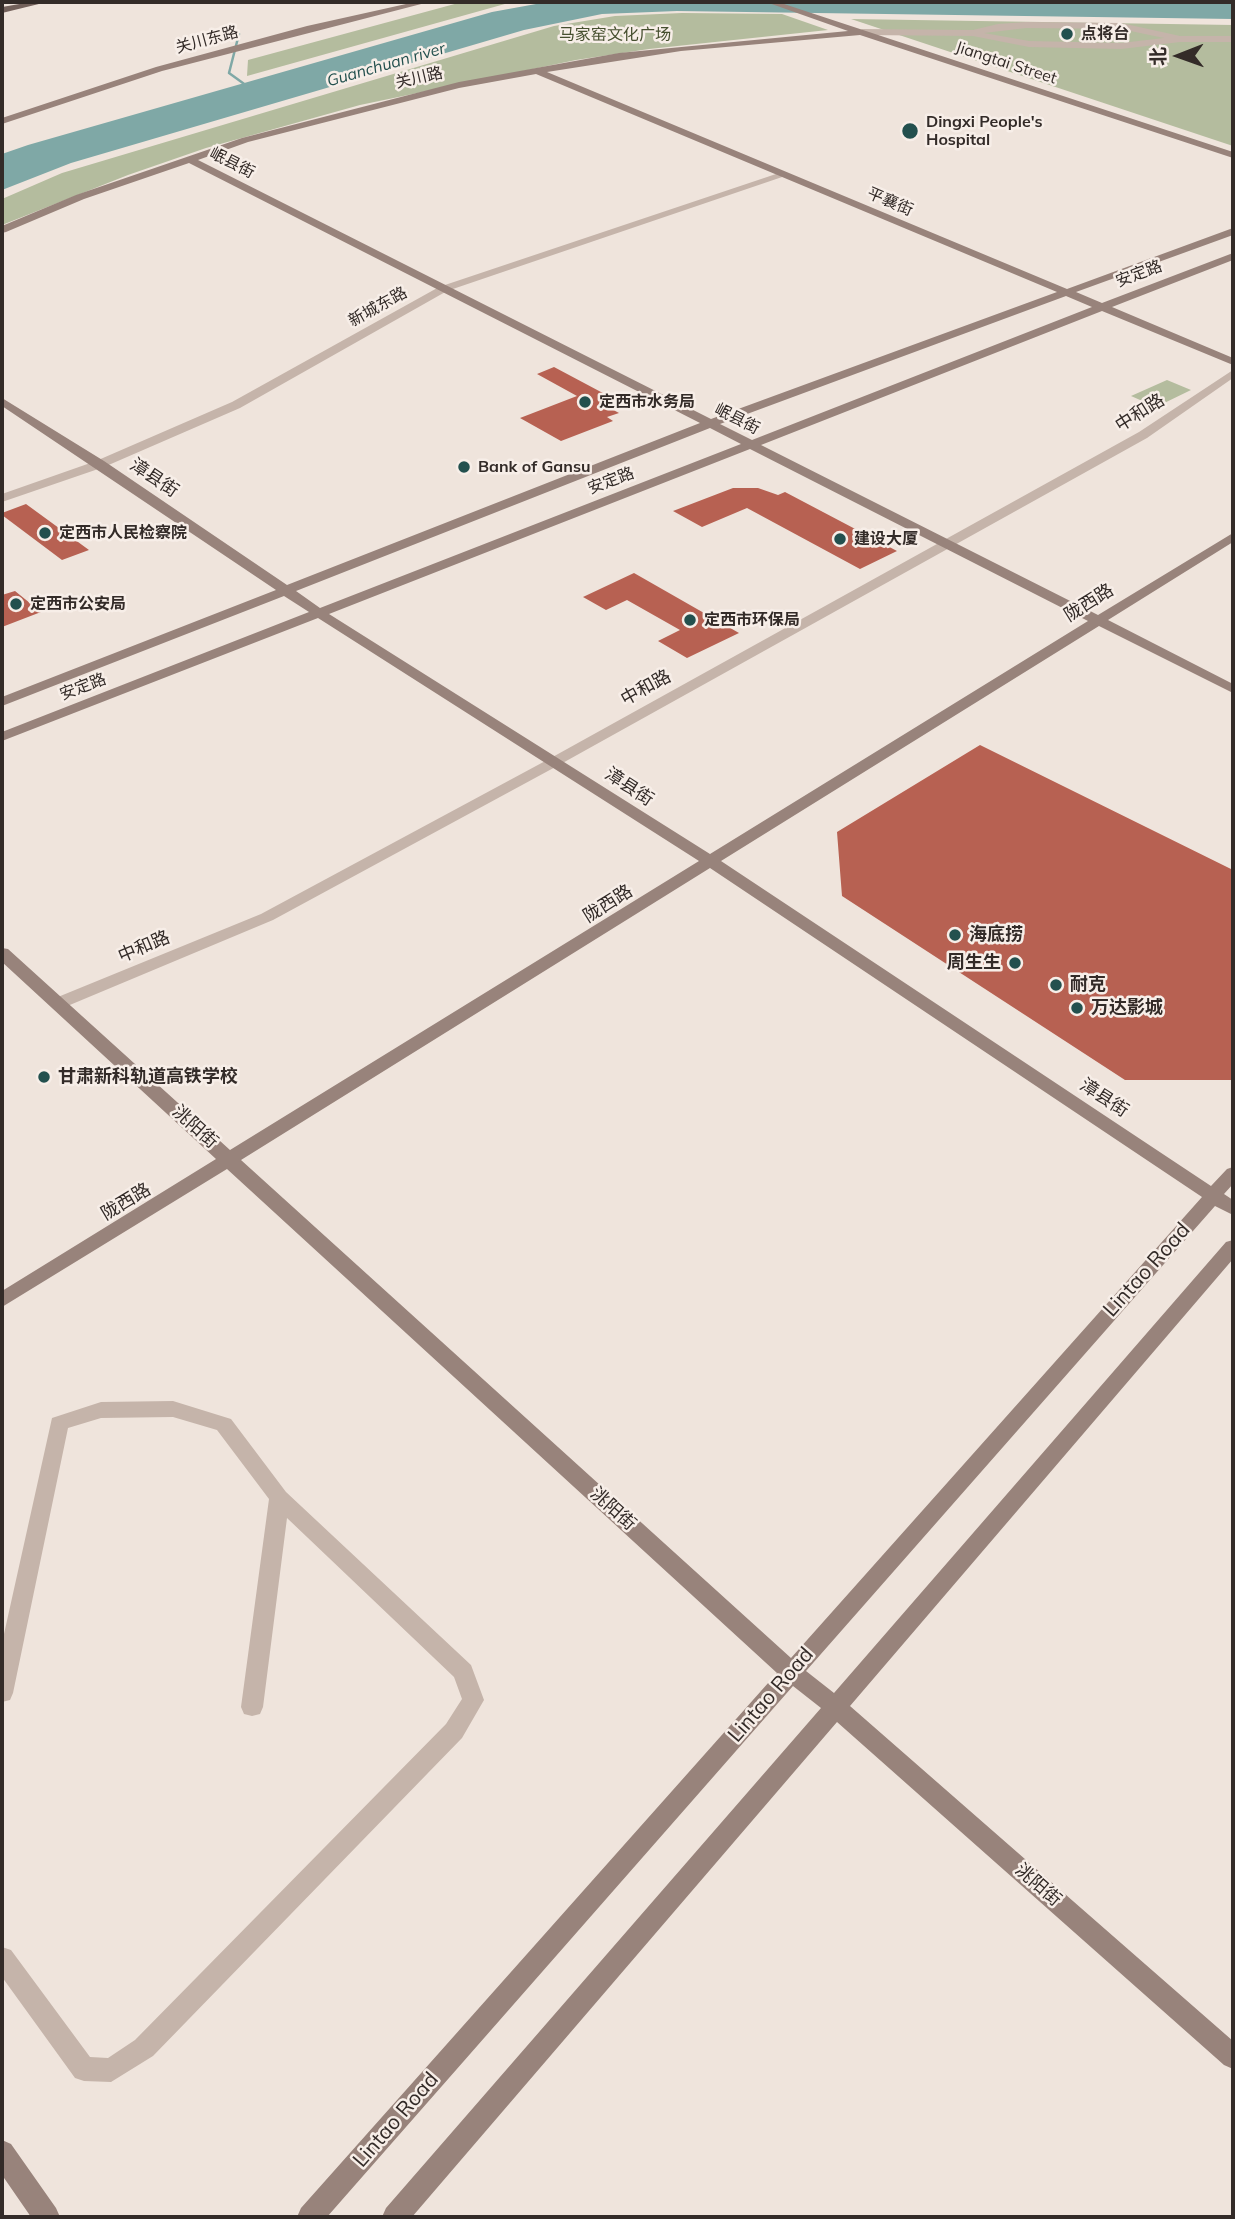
<!DOCTYPE html>
<meta charset="utf-8">
<style>
body{margin:0}
#map{position:relative;width:1235px;height:2219px;overflow:hidden;background:#efe4dc;font-family:Mulish,"Noto Sans SC",sans-serif}
canvas{display:block}
.frame{position:absolute;inset:0;border:4px solid #332b28;pointer-events:none}
.north{position:absolute;left:1144px;top:21px;width:70px;height:70px;-webkit-text-stroke:5px #f7eee8;paint-order:stroke;rotate:269deg;font-size:19px;font-weight:700;line-height:28px;text-align:center;color:#332b28}
.north::after{content:'';display:block;margin:auto;width:24px;height:32px;background:#332b28;clip-path:polygon(50% 0,100% 100%,50% 72%,0 100%)}
</style>
<div id="map">
<canvas width="1235" height="2219"></canvas>
<div class="frame"></div>
<div class="north">北</div>
</div>
<script>
const c = document.querySelector('canvas').getContext('2d');
c.lineJoin = 'round';
function fillPath(path, color) {
  c.fillStyle = color;
  c.fill(path, 'evenodd');
}
function poly(rows) {
  const path = new Path2D();
  for (const r of rows) {
    path.moveTo(r[0], r[1]);
    for (let i = 2; i < r.length; i += 2) path.lineTo(r[i], r[i + 1]);
  }
  return path;
}
function strokePath(path, color, width, dash) {
  c.strokeStyle = color;
  c.lineWidth = width;
  c.lineCap = dash ? 'butt' : 'round';
  c.setLineDash(dash || []);
  c.stroke(path);
}
function write(font, color, halo, rows, align = 'center') {
  c.font = font + ' Mulish,"Noto Sans SC",sans-serif';
  c.lineWidth = 5;
  c.setLineDash([]);
  c.textBaseline = 'middle';
  c.strokeStyle = halo;
  c.fillStyle = color;
  for (const [text, x, y, turn = 0] of rows) {
    c.save();
    c.translate(x, y);
    c.rotate((+turn || 0) * Math.PI / 180);
    c.textAlign = isNaN(turn) ? turn : align;
    if (halo) c.strokeText(text, 0, 0);
    c.fillText(text, 0, 0);
    c.restore();
  }
}
fillPath(poly([
 [462,2,512,2,247,76,248,60],
 [682,13,782,14,828,30,649,49,576,60,360,105,206,148,128,175,2,225,2,199,62,173,554,26,615,16],
 [851,19,1233,25,1233,146],
 [1167,380,1191,390,1156,407,1131,396]
]), '#b4bc9e');
fillPath(poly([
 [547,2,1233,2,1233,19,677,11,602,14,524,30,71,163,2,190,2,154,28,145,492,12]
]), '#7fa8a6');
strokePath(poly([
 [239,34,229,73,247,86]
]), '#7fa8a6', 2.5);
fillPath(poly([
 [554,367,616,400,604,405,619,413,607,417,613,421,561,441,520,418,577,396,537,374],
 [733,488,758,488,778,495,785,492,897,551,860,569,747,508,702,527,673,511],
 [26,504,89,550,62,560,2,515,2,513],
 [634,573,739,633,687,658,658,641,680,630,627,600,606,610,583,597],
 [15,591,41,612,2,627,2,595],
 [980,745,1233,870,1233,1080,1125,1080,842,896,837,832]
]), '#b76152');
fillPath(poly([
 [1026,22,1121,23,1180,36,1233,36,1233,42,1180,42,1121,49,1029,47,973,36,862,35,858,32,862,29,973,30,998,24,1026,22],
 [1026,28,1121,29,1164,38,1121,43,1029,41,984,33,1026,28],
 [779,173,788,175,447,291,240,408,104,467,2,502,2,494,96,461,232,402,439,287,779,173],
 [1233,370,1233,378,1147,438,559,765,273,920,65,1007,53,1007,51,1003,53,999,261,914,549,759,1139,432,1233,370],
 [173,1401,231,1419,286,1492,471,1665,484,1700,462,1738,153,2056,111,2082,84,2081,75,2078,2,1977,2,1947,11,1950,90,2057,108,2058,135,2040,446,1724,462,1699,454,1677,287,1518,263,1707,260,1714,252,1716,244,1714,241,1707,269,1499,217,1430,173,1417,101,1418,68,1428,13,1693,10,1700,2,1702,2,1643,52,1418,101,1402,173,1401]
]), '#c5b4aa');
fillPath(poly([
 [415,2,429,2,162,71,2,124,2,118,156,67,307,26,415,2],
 [766,2,778,2,1233,152,1233,158,1230,157,860,35,681,51,547,72,1067,289,1233,228,1233,235,1076,292,1102,303,1233,253,1233,260,1112,307,1233,358,1233,365,1102,311,761,445,1098,615,1233,533,1233,542,1108,620,1233,684,1233,693,1099,626,721,861,1211,1186,1227,1169,1233,1167,1233,1184,1224,1194,1233,1200,1233,1215,1215,1206,806,1671,834,1693,1226,1242,1233,1240,1233,1259,850,1706,1233,2041,1233,2069,1224,2065,837,1722,412,2217,382,2217,386,2208,821,1708,793,1686,327,2217,297,2217,301,2208,777,1673,227,1169,2,1307,2,1291,216,1159,2,962,2,948,8,949,230,1150,699,861,318,618,2,741,2,732,309,612,284,596,2,706,2,697,276,590,2,406,2,398,104,461,287,585,700,423,189,163,84,199,6,232,2,233,2,226,76,195,242,138,459,82,619,53,848,31,766,2],
 [536,74,1057,292,711,419,198,160,248,142,459,88,536,74],
 [1066,296,1092,307,752,440,720,424,1066,296],
 [710,428,741,444,320,608,296,591,710,428],
 [750,449,1088,621,710,854,329,614,750,449],
 [710,868,1202,1197,791,1658,241,1160,710,868],
 [2,2140,11,2144,56,2208,60,2217,31,2217,2,2175,2,2140]
]), '#98837b');
fillPath(poly([
 [31,2,47,2,2,13,2,7,31,2]
]), '#73615b');
for (const [x, y, r, color] of [
 [1067,34,7,"#23504e"],
 [910,131,9,"#23504e"],
 [585,402,7,"#23504e"],
 [464,467,7,"#23504e"],
 [45,533,7,"#23504e"],
 [840,539,7,"#23504e"],
 [16,604,7,"#23504e"],
 [690,620,7,"#23504e"],
 [955,935,7,"#23504e"],
 [1015,963,7,"#23504e"],
 [1056,985,7,"#23504e"],
 [1077,1008,7,"#23504e"],
 [44,1077,7,"#23504e"]
]) {
  const dot = new Path2D();
  dot.arc(x, y, r, 0, 2 * Math.PI);
  c.fillStyle = color;
  c.fill(dot);
  strokePath(dot, '#f7eee8', 2.5);
}
write('bold 16px', '#332b28', '#f7eee8', [
 ["点将台",1081,34],
 ["Dingxi People's",926,122],
 ["Hospital",926,140],
 ["定西市水务局",599,402],
 ["Bank of Gansu",478,467],
 ["定西市人民检察院",59,533],
 ["建设大厦",854,539],
 ["定西市公安局",30,604],
 ["定西市环保局",704,620]
], 'left');
write('16px', '#464f2f', '#f7eee8', [
 ["马家窑文化广场",615,35]
]);
write('16px', '#332b28', '#f7eee8', [
 ["关川东路",207,40,-15],
 ["Jiangtai Street",1006,63,18],
 ["关川路",419,78,-13],
 ["岷县街",232,163,27],
 ["平襄街",890,202,23],
 ["安定路",1139,274,-21],
 ["新城东路",378,307,-29],
 ["岷县街",737,419,27],
 ["安定路",611,481,-21],
 ["安定路",83,687,-21]
]);
write('italic 16px', '#23504e', '#f7eee8', [
 ["Guanchuan river",386,65,-16]
]);
write('18px', '#332b28', '#f7eee8', [
 ["中和路",1140,413,-32],
 ["漳县街",154,478,34],
 ["陇西路",1089,603,-32],
 ["中和路",646,688,-29],
 ["漳县街",629,787,33],
 ["陇西路",608,904,-32],
 ["中和路",144,947,-23],
 ["漳县街",1104,1098,33],
 ["洮阳街",195,1127,42],
 ["陇西路",126,1202,-31],
 ["洮阳街",613,1509,42],
 ["洮阳街",1038,1885,41]
]);
write('bold 18px', '#332b28', '#f7eee8', [
 ["海底捞",969,935],
 ["周生生",1001,963,"right"],
 ["耐克",1070,985],
 ["万达影城",1091,1008],
 ["甘肃新科轨道高铁学校",58,1077]
], 'left');
write('21px', '#332b28', '#f7eee8', [
 ["Lintao Road",1147,1270,-48],
 ["Lintao Road",771,1695,-49],
 ["Lintao Road",396,2120,-49]
]);
</script>
